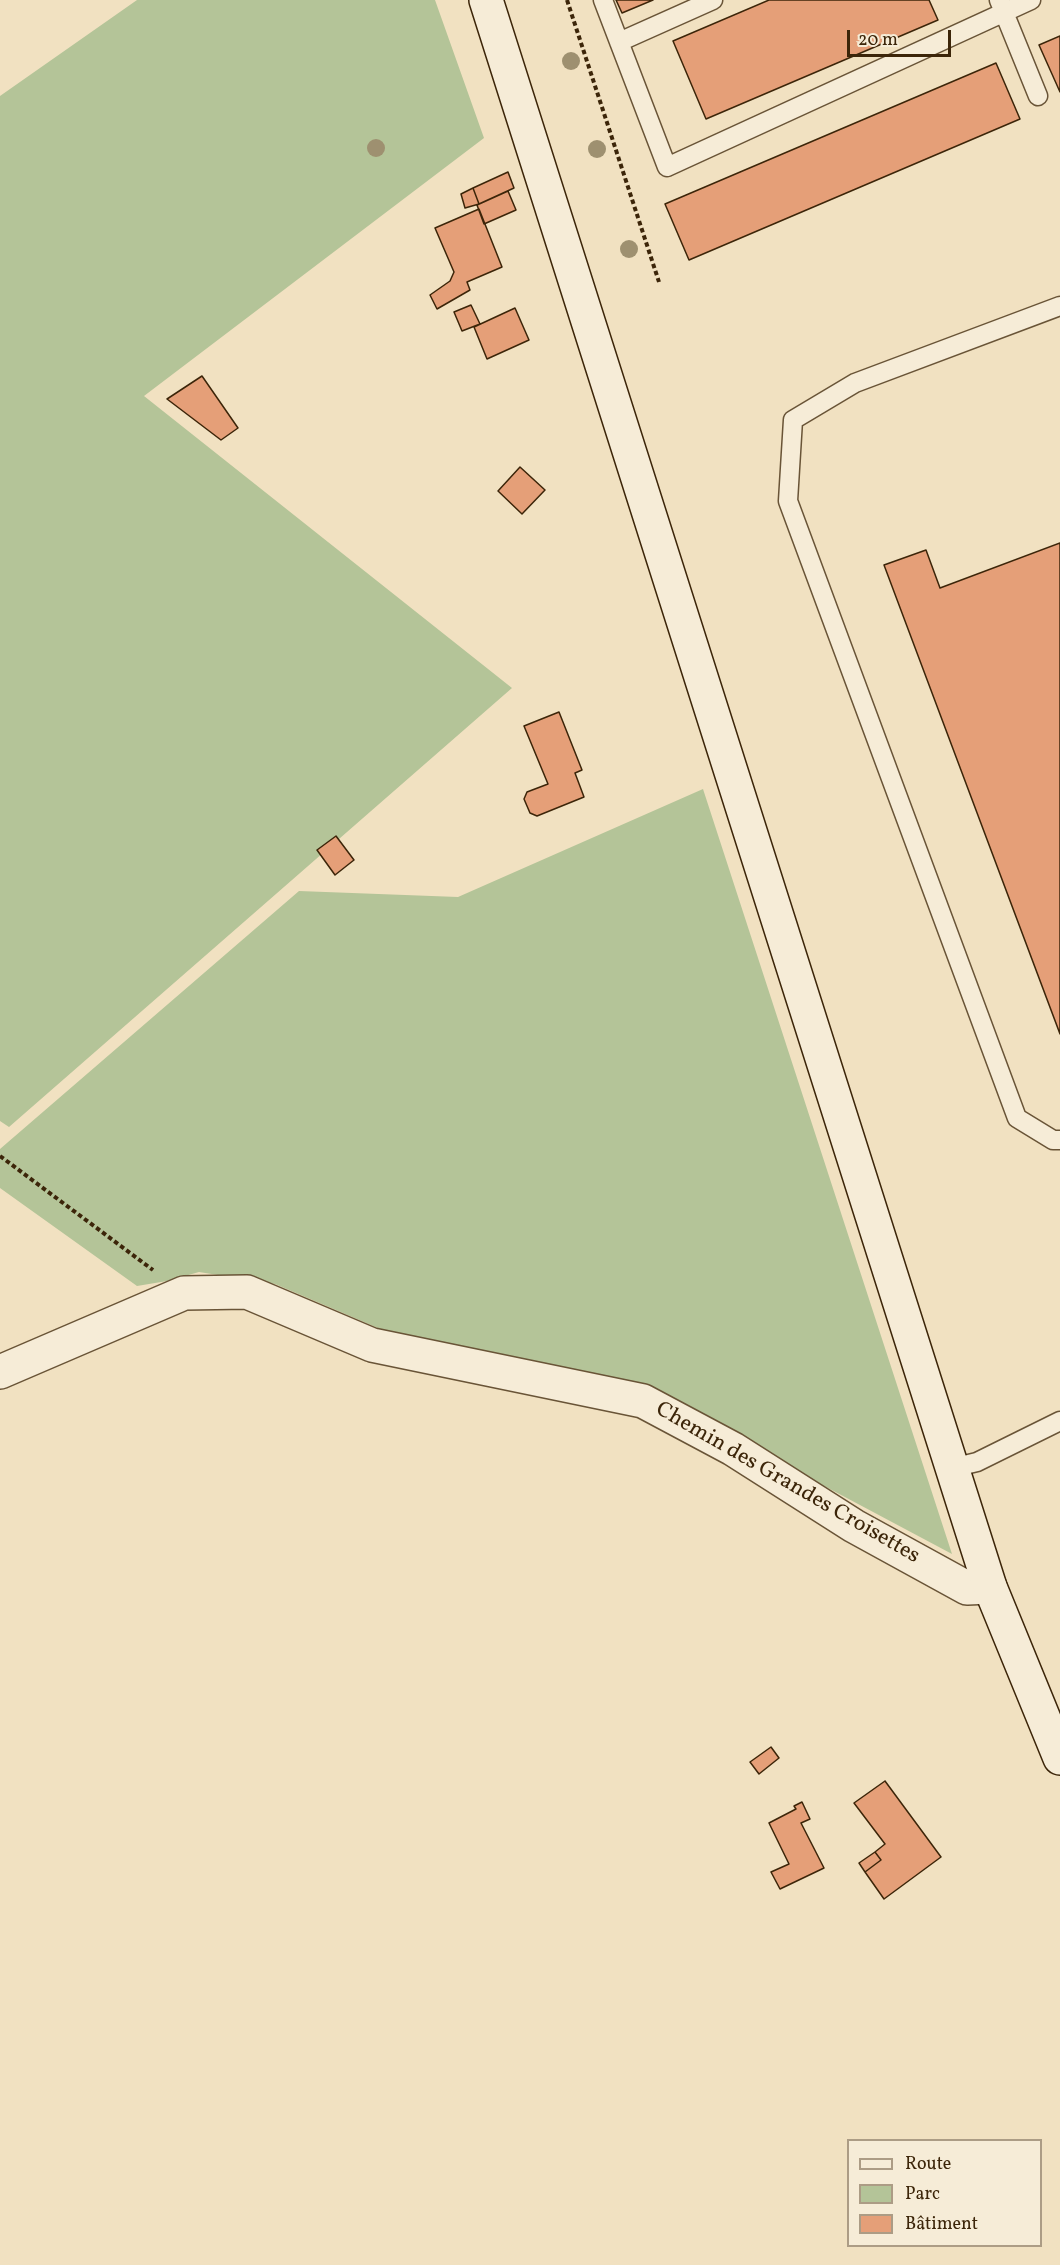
<!DOCTYPE html>
<meta charset="utf-8">
<style>
body{margin:0}
#map{position:relative;width:1060px;height:2265px;overflow:hidden;background:#f1e1c1;font-family:Vollkorn,serif}
canvas{display:block}
.legend{position:absolute;left:847px;top:2139px;width:195px;height:108px;box-sizing:border-box;background:#f6ecd7;border:2px solid #ac9c85;margin:0;padding:8px 10px;list-style:none;font-size:18px;color:#3c2509}
.legend li{display:flex;align-items:center;gap:12px;height:30px}
.legend b{width:30px;border:2px solid #ac9c85}
.scale{position:absolute;left:847px;top:30px;width:104px;height:27px;box-sizing:border-box;border:3px solid #3c2509;border-top:0;padding-left:8px;font-size:18px;line-height:21px;white-space:nowrap;color:#3c2509;-webkit-text-stroke:4px #f6ecd7;paint-order:stroke}
</style>
<div id="map">
<canvas width="1060" height="2265"></canvas>
<ul class="legend">
<li><b style="height:8px;background:#f6ecd7"></b>Route</li>
<li><b style="height:16px;background:#b4c498"></b>Parc</li>
<li><b style="height:16px;background:#e59f78"></b>Bâtiment</li>
</ul>
<div class="scale">20 m</div>
</div>
<script>
const c = document.querySelector('canvas').getContext('2d');
c.lineJoin = 'round';
function fillPath(path, color) {
  c.fillStyle = color;
  c.fill(path, 'evenodd');
}
function poly(rows) {
  const path = new Path2D();
  for (const r of rows) {
    path.moveTo(r[0], r[1]);
    for (let i = 2; i < r.length; i += 2) path.lineTo(r[i], r[i + 1]);
  }
  return path;
}
function strokePath(path, color, width, dash) {
  c.strokeStyle = color;
  c.lineWidth = width;
  c.lineCap = dash ? 'butt' : 'round';
  c.setLineDash(dash || []);
  c.stroke(path);
}
function write(font, color, halo, rows, align = 'center') {
  c.font = font + ' Vollkorn,serif';
  c.lineWidth = 4.5;
  c.setLineDash([]);
  c.textBaseline = 'middle';
  c.strokeStyle = halo;
  c.fillStyle = color;
  for (const [text, x, y, turn = 0] of rows) {
    c.save();
    c.translate(x, y);
    c.rotate((+turn || 0) * Math.PI / 180);
    c.textAlign = isNaN(turn) ? turn : align;
    if (halo) c.strokeText(text, 0, 0);
    c.fillText(text, 0, 0);
    c.restore();
  }
}
fillPath(poly([
 [137,0,435,0,484,138,144,396,512,688,9,1127,0,1121,0,96],
 [703,789,952,1554,642,1389,385,1331,275,1284,199,1272,167,1281,137,1286,0,1188,0,1149,299,891,458,897]
]), '#b4c498');
const building = poly([
 [616,0,653,0,622,13,616,0],
 [769,0,929,0,938,20,706,119,673,41,769,0],
 [1060,36,1060,92,1039,45,1060,36],
 [996,63,1020,119,689,260,665,204,996,63],
 [508,172,514,188,479,204,473,188,508,172],
 [473,188,479,204,465,208,461,194,473,188],
 [508,191,516,210,484,224,477,205,508,191],
 [479,209,502,267,467,282,470,290,437,309,430,295,450,281,454,272,435,228,479,209],
 [471,305,480,324,462,331,454,312,471,305],
 [515,308,529,340,487,359,474,327,515,308],
 [202,376,238,428,221,440,167,399,202,376],
 [520,467,545,490,522,514,498,491,520,467],
 [1060,543,1060,1034,884,565,926,550,940,588,1060,543],
 [559,712,582,770,575,773,584,797,537,816,530,813,524,799,527,792,548,784,524,726,559,712],
 [336,836,354,860,335,875,317,850,336,836],
 [771,1747,779,1758,759,1774,750,1762,771,1747],
 [885,1781,941,1857,884,1899,865,1872,881,1860,875,1852,885,1844,854,1803,885,1781],
 [802,1802,810,1819,801,1823,824,1868,780,1889,771,1872,789,1864,769,1823,796,1809,794,1806,802,1802],
 [875,1852,881,1860,865,1872,859,1863,875,1852]
]);
fillPath(building, '#e59f78');
strokePath(building, '#3c2509', 1.5);
const lane = poly([
 [603,0,667,167,1031,0],
 [999,0,1038,96],
 [619,42,713,0],
 [1060,306,855,383,793,420,788,501,1017,1118,1053,1140,1060,1140],
 [952,1468,977,1462,1060,1421]
]);
const street = poly([
 [0,1372,184,1293,247,1292,372,1345,643,1401,733,1449,854,1526,967,1588,990,1587]
]);
const secondary = poly([
 [486,0,990,1587,1060,1758]
]);
strokePath(lane, '#695437', 21);
strokePath(street, '#695437', 36);
strokePath(secondary, '#3c2509', 36);
strokePath(poly([
 [567,0,659,282],
 [0,1156,153,1270]
]), '#3c2509', 4, [4.5, 3]);
strokePath(lane, '#f6ecd7', 18);
strokePath(street, '#f6ecd7', 33);
strokePath(secondary, '#f6ecd7', 33);
c.fillStyle = '#9e9070';
for (const [x, y] of [
 [571,61],
 [376,148],
 [597,149],
 [629,249]
]) {
  c.beginPath();
  c.arc(x, y, 9, 0, 2 * Math.PI);
  c.fill();
}
write('22px', '#3c2509', '#f6ecd7', [
 ["Chemin des Grandes Croisettes",787,1484,30]
]);
</script>
